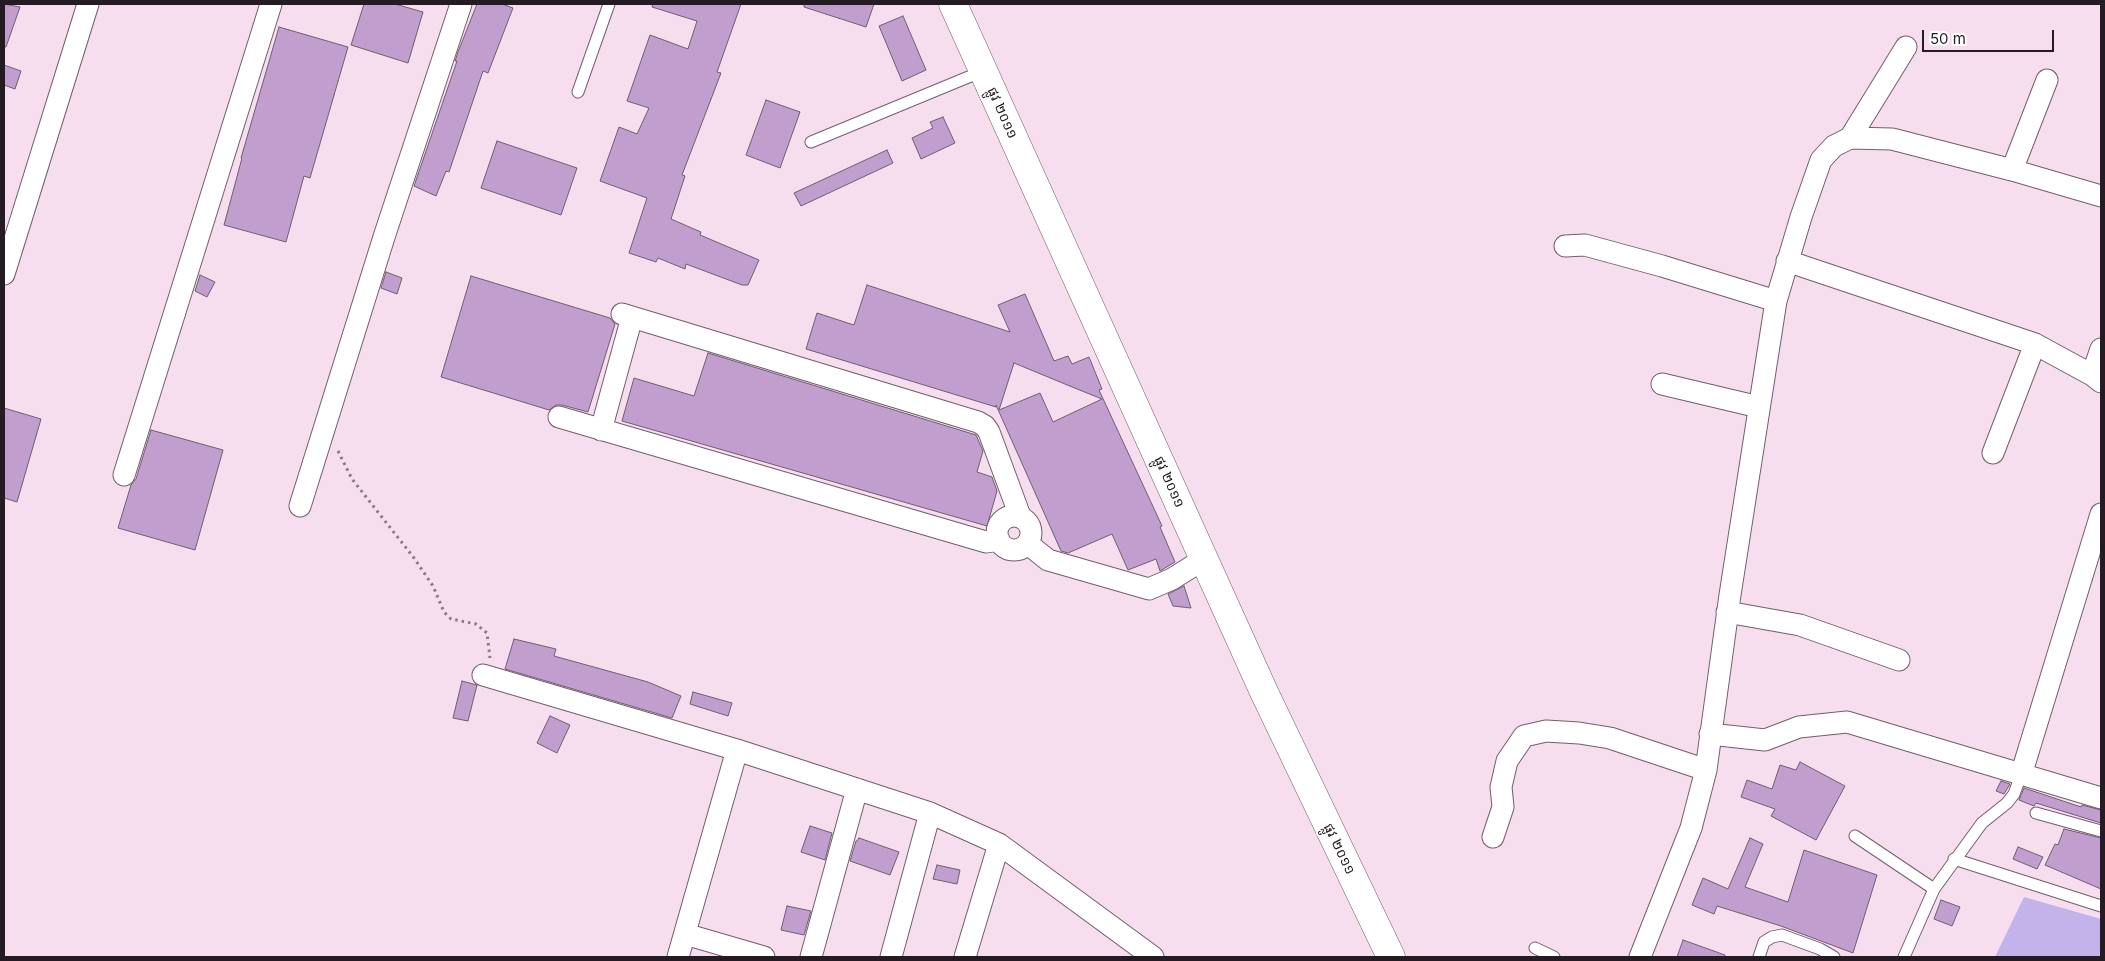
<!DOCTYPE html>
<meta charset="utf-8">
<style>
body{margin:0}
#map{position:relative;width:2105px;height:961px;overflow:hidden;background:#f6deee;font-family:Inter,sans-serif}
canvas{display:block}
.frame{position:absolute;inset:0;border:5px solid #241c22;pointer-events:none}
.scale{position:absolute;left:1922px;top:30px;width:132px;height:22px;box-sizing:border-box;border:2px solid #241c22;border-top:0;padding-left:6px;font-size:15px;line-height:18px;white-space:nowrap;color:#241c22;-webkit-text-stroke:4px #fff;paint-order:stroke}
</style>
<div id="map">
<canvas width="2105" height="961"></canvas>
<div class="frame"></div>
<div class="scale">50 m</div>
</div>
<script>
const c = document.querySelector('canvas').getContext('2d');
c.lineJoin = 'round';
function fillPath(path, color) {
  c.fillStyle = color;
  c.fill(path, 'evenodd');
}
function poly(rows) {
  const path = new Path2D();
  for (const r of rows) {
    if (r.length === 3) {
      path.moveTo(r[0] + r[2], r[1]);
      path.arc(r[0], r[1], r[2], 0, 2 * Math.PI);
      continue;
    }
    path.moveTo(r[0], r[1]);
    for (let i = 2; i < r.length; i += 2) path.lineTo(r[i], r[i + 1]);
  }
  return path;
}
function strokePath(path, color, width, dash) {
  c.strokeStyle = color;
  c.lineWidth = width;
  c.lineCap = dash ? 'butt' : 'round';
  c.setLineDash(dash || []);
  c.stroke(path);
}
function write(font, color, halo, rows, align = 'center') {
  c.font = font + ' Inter,"Noto Sans Khmer",sans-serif';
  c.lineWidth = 4;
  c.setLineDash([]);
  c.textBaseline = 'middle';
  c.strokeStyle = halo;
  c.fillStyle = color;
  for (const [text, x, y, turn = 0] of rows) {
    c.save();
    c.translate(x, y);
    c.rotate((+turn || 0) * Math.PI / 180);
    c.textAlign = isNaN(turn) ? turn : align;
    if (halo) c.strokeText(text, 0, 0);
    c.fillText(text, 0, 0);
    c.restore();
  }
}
fillPath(poly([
 [2024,897,2101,919,2101,957,1995,957]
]), '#c3b3ea');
const building = poly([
 [4,4,20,7,6,47,4,47,4,4],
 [364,4,395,4,423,12,408,63,351,45,364,4],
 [477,4,502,4,513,8,488,73,483,71,449,172,446,171,436,196,414,186,457,61,455,61,458,52,477,4],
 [653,4,741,4,717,72,721,73,682,175,685,176,671,219,701,232,700,235,759,260,748,285,742,285,686,264,685,269,658,258,656,262,629,253,647,198,600,181,619,127,637,134,649,108,627,101,650,35,688,49,697,21,652,7,653,4],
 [804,4,874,4,866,27,804,7,804,4],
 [903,16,926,70,902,81,879,26,903,16],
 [279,27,348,47,310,178,304,176,286,242,224,225,242,158,241,158,279,27],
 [4,65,21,71,15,89,4,85,4,65],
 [766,100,800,112,780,168,746,155,766,100],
 [943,117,955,143,921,159,912,138,933,128,930,122,943,117],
 [497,141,577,168,561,215,481,188,497,141],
 [887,150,893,163,801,206,794,193,887,150],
 [386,272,402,278,397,294,381,288,386,272],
 [200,275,215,282,207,297,195,291,200,275],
 [471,276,610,318,615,324,588,412,562,405,556,405,549,410,441,377,471,276],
 [867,285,1010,332,998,305,1025,294,1054,361,1068,356,1072,364,1089,357,1102,389,1099,390,1162,526,1160,527,1175,562,1160,571,1156,559,1128,570,1112,534,1068,553,1061,551,996,405,996,407,806,349,817,313,854,325,867,285],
 [1014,363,1077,389,1102,399,1053,422,1040,393,999,410,1014,363],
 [708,353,976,435,983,451,977,472,992,477,997,491,987,526,622,421,634,378,694,396,708,353],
 [4,408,41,419,17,502,4,498,4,408],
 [151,430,223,450,195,550,118,528,131,485,136,479,151,430],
 [1184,586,1191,608,1173,606,1168,594,1184,586],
 [514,639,556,649,554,656,648,682,681,696,672,718,505,669,514,639],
 [462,681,477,685,468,721,453,718,462,681],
 [693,692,732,703,728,716,690,704,693,692],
 [550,716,570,725,557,753,537,743,550,716],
 [1800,762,1845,786,1816,840,1771,816,1775,809,1741,797,1747,780,1772,789,1780,765,1796,770,1800,762],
 [2001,781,2010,784,2004,794,1996,791,2001,781],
 [2024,788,2081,807,2082,805,2101,810,2101,823,2036,803,2034,806,2019,800,2024,788],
 [810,826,832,833,825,860,801,852,810,826],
 [2064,829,2101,838,2101,889,2045,865,2055,844,2058,845,2064,829],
 [859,838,899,852,890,875,850,861,856,841,857,841,859,838],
 [1750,838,1763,844,1745,887,1788,902,1804,850,1877,875,1853,953,1781,926,1717,906,1714,914,1692,905,1703,878,1728,889,1750,838],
 [2018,847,2043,857,2037,869,2013,859,2018,847],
 [937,865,960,870,957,884,933,879,937,865],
 [1941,900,1960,907,1952,926,1934,919,1941,900],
 [787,906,811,911,804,935,781,930,787,906],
 [1683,940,1725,955,1725,957,1677,957,1683,940]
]);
fillPath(building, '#c19ecd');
strokePath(building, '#6d5f72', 1);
const lane = poly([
 [578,92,609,4],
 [811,142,983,71],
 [2036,813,2101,831],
 [1855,836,1934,889],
 [1954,859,2101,906],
 [1535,948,1554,957],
 [1759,957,1764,942,1772,937,1782,935,1820,949,1834,957],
 [1904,957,1934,889,1982,823,2007,803,2014,794,2021,775]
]);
const street = poly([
 [1850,138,1906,47],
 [2012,170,2047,80],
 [1565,246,1585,245,1662,266,1776,301],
 [1787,261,2035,344,2092,375,2101,382],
 [4,274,88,4],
 [622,314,978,422,985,426,989,432,1020,516],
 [2092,375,2101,349],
 [1662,384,1759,407],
 [559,417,986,542,999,540],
 [601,430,632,317],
 [1993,453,2035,344],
 [124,475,271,4],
 [300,506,384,237,461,4],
 [1014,533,17],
 [1028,544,1048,560,1149,589,1172,579,1204,559],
 [1727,612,1800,625,1899,660],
 [483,675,737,750,930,813,999,844,1153,957],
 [1710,734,1765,740,1799,727,1847,722,2101,798],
 [2021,775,2101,514],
 [1493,837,1503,807,1501,787,1507,761,1524,736,1546,731,1579,733,1610,738,1706,770],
 [685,934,764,957],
 [678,957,737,750],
 [811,957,857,789],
 [891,957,930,813],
 [965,957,999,844],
 [1640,957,1691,828,1706,770,1730,595,1776,301,1801,217,1821,160,1834,146,1850,138,1892,139,2012,170,2101,196]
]);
const secondary = poly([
 [953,4,1264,692,1391,957]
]);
strokePath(lane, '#735e6c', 13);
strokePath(street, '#735e6c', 23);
strokePath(secondary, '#735e6c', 29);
strokePath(poly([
 [338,451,352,479,414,558,433,586,444,612,451,619,476,624,487,633,490,658]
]), '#897a85', 3, [2.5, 4]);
strokePath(lane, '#fff', 11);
strokePath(street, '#fff', 21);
strokePath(secondary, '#fff', 28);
write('14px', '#241c22', '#fff', [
 ["ផ្លូវ ២០១១",1002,113,66],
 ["ផ្លូវ ២០១១",1169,482,66],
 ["ផ្លូវ ២០១១",1339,849,64]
]);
</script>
